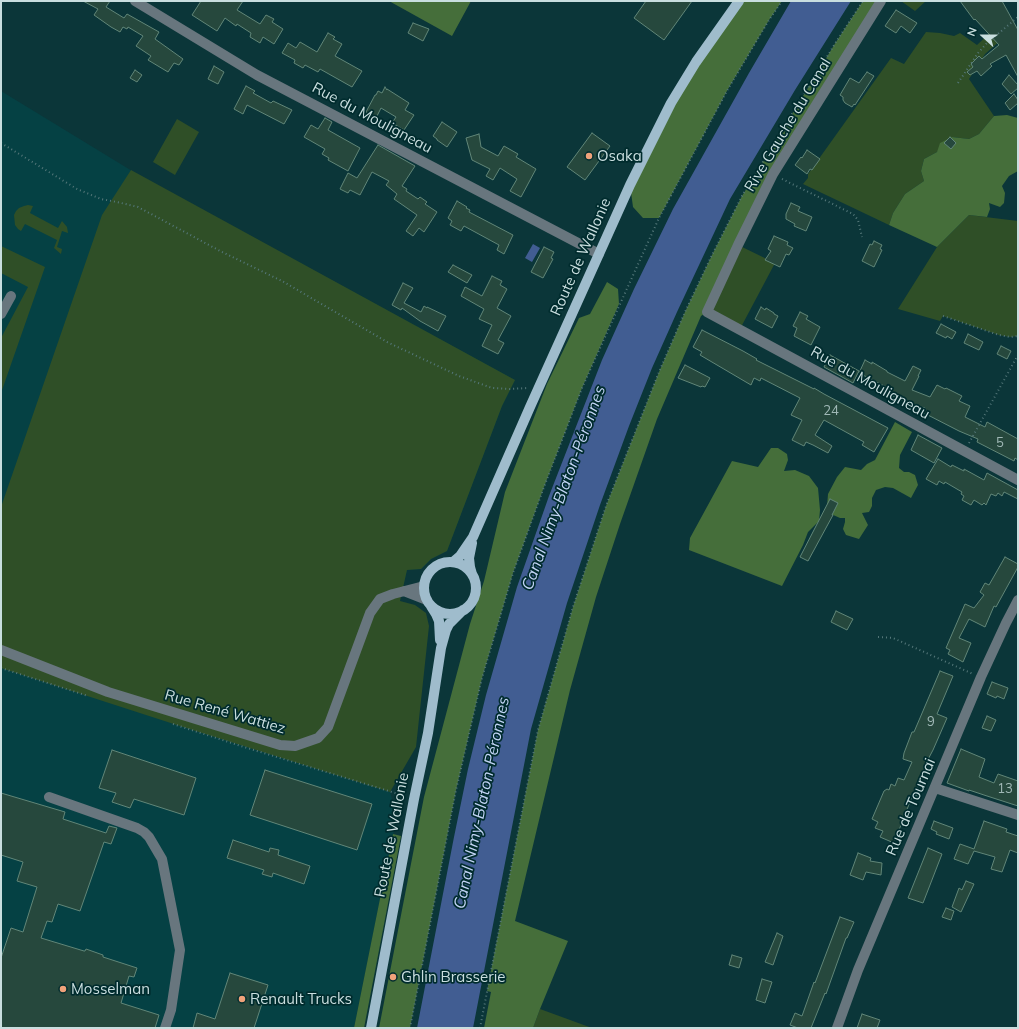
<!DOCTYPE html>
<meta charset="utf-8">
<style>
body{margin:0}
#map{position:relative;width:1019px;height:1029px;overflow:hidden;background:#0b3639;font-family:Mulish,sans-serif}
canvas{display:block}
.frame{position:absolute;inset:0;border:2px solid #c9dedf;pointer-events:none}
.north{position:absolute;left:963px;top:16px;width:40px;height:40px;-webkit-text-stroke:3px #002c2e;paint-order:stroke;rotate:291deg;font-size:11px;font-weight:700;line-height:16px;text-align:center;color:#c9dedf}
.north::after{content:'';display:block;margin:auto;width:14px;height:18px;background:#c9dedf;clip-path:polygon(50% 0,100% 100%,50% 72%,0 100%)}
</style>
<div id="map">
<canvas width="1019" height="1029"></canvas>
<div class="frame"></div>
<div class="north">N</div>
</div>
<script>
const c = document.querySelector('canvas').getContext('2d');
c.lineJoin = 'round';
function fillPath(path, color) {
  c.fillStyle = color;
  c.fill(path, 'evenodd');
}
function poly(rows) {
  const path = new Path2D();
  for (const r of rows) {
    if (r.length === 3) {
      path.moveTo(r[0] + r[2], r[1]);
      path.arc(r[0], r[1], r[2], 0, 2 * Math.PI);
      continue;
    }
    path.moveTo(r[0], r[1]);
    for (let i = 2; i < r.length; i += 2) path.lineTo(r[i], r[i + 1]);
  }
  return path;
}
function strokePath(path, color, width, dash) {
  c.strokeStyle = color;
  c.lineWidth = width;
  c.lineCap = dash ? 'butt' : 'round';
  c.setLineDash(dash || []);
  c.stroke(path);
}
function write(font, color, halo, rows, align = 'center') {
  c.font = font + ' Mulish,sans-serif';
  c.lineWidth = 3.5;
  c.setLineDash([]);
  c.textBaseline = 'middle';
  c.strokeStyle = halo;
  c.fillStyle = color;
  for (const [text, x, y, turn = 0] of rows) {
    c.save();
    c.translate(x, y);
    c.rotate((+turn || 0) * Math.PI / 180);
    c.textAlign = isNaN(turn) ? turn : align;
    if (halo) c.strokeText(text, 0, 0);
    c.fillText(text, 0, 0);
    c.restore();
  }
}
fillPath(poly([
 [1,91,137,174,515,380,502,406,447,551,431,559,421,569,407,570,400,601,390,792,397,816,354,1028,1,1028]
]), '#054144');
fillPath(poly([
 [901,1,926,1,915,11],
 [994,29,1002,39,985,54,969,79,994,116,979,134,969,139,952,137,937,152,924,159,921,171,924,181,905,194,893,213,889,225,803,184,808,178,808,174,891,58,904,64,926,32,940,33,954,36,960,33,977,45],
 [177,119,199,132,175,175,153,162],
 [131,170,515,380,502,406,447,551,431,559,421,569,407,570,400,601,415,605,426,613,429,626,416,747,390,792,183,727,1,668,1,507,102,215],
 [28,205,33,206,30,213,58,228,62,221,67,227,68,233,62,231,57,247,62,249,61,254,54,248,57,240,25,224,21,231,18,229,15,225,14,215,16,211,19,208,24,206],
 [969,215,1018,221,1018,336,1010,337,999,335,943,316,940,321,898,309,937,247],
 [738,245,775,263,740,329,707,312],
 [1,246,45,267,1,393,1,338,28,287,1,273],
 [540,1009,592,1028,533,1028]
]), '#2f4f27');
fillPath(poly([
 [389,1,471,1,452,36],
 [739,1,782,1,769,20,728,89,659,218,643,218,633,207,630,185,671,103],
 [863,1,881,1,773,174,707,312,701,316,657,419,620,524,596,597,570,690,515,921,568,941,540,1009,533,1028,484,1028,491,992,487,991,538,730,573,607,606,506,659,372,685,312,712,255,742,196,836,42],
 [1007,115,1018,118,1018,171,1009,176,1002,186,1005,193,1004,203,1000,207,989,203,990,209,987,217,969,215,937,247,889,225,893,213,905,194,924,181,921,171,924,159,937,152,940,143,952,137,969,139,979,134,994,116],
 [607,282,618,289,619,304,582,388,544,487,513,573,482,678,456,790,410,1028,379,1028,424,797,470,624,484,581,505,492,547,384,579,318,590,314],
 [895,422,912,432,900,455,899,468,904,472,909,472,915,475,918,485,911,498,893,488,885,487,876,490,872,498,872,506,869,512,862,513,868,525,859,539,846,535,843,529,845,522,845,518,840,518,831,514,827,507,828,494,837,477,845,467,861,470,867,464,875,460],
 [771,448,778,448,787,454,788,460,784,471,795,470,809,476,818,488,820,510,819,521,808,532,803,545,782,586,689,550,690,538,732,461,758,467],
 [393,834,401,836,364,1028,354,1028]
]), '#456e3a');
fillPath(poly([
 [791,1,851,1,795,90,730,199,677,312,652,368,629,426,600,505,567,603,531,729,473,1028,417,1028,454,837,468,769,486,695,517,587,549,496,602,360,634,289,673,209,749,73],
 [533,244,540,248,532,262,525,258]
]), '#415d92');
const building = poly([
 [83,1,110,1,106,7,124,18,127,14,159,32,155,39,183,59,179,65,174,63,168,72,148,60,151,56,136,46,143,36,128,27,127,29,123,27,120,32,111,27,94,15,98,9,83,1],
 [201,1,243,1,237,10,260,24,266,15,274,19,272,22,283,29,274,44,263,37,260,43,250,37,251,33,237,24,236,26,225,18,217,31,192,15,201,1],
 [646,1,692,1,664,40,634,18,646,1],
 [960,1,1002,1,1018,30,1018,77,1006,55,990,64,992,66,981,76,977,71,970,75,967,72,973,67,971,64,979,56,982,59,999,45,975,19,974,20,960,1],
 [896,10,917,23,910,33,901,26,896,33,885,26,896,10],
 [413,23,429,29,423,41,408,33,413,23],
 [328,33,335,37,333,39,342,44,335,56,362,71,352,87,320,69,318,72,305,65,303,68,294,63,295,60,282,53,288,43,296,48,300,42,317,52,328,33],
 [214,66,224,72,218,84,208,79,214,66],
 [135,70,142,75,137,82,130,78,135,70],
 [867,72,874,76,855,105,854,104,852,107,845,103,843,100,843,97,840,95,850,78,859,83,867,72],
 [1009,75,1018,85,1018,88,1011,94,1002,84,1009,75],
 [246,86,255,91,253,93,271,103,273,101,292,110,284,124,247,105,243,114,234,109,246,86],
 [385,87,387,90,387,89,409,103,405,110,414,115,404,130,392,123,396,117,381,108,376,118,366,112,375,95,376,95,378,91,382,93,385,87],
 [1014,94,1018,100,1018,103,1010,110,1005,103,1014,94],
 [325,118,332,122,328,130,360,148,348,171,328,160,329,158,322,154,325,149,304,137,311,125,318,129,325,118],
 [442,122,457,132,447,147,437,140,437,139,433,136,442,122],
 [592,133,610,146,585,180,567,167,592,133],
 [479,134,481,147,498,156,504,146,518,154,516,157,536,169,521,197,510,191,517,179,500,168,493,180,486,176,490,169,472,160,466,138,479,134],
 [950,137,956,143,951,149,944,143,950,137],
 [378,145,415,166,402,186,407,189,406,191,418,199,420,197,427,202,425,204,437,212,424,232,419,228,413,236,406,231,417,215,394,199,397,194,386,185,389,181,372,172,360,195,350,190,348,193,340,189,348,173,357,178,378,145],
 [807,150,820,159,812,170,810,169,807,174,795,165,801,157,802,158,807,150],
 [457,201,467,207,466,208,470,210,469,212,513,235,504,254,497,250,499,245,464,226,461,231,450,225,452,221,448,218,457,201],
 [791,203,800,207,798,211,812,217,806,231,794,226,795,224,786,219,786,214,791,203],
 [774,236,788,242,787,245,793,248,789,255,786,254,780,267,765,260,771,251,768,249,774,236],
 [874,241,882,245,880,249,882,250,874,267,862,261,870,244,872,245,874,241],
 [544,247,554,252,551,258,553,259,543,278,531,272,544,247],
 [453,265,472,275,467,283,448,272,453,265],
 [492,276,502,281,500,285,507,289,497,308,511,316,498,340,504,343,498,354,482,346,492,325,479,319,484,309,461,296,465,287,482,296,492,276],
 [403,283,413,288,404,303,421,312,424,306,427,308,427,307,446,316,438,331,420,321,402,308,401,310,392,305,403,283],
 [761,307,765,310,766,308,774,313,774,314,778,316,772,328,755,319,761,307],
 [800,312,808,316,806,319,820,327,811,345,794,336,797,328,793,326,800,312],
 [941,324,956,332,952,339,947,336,946,338,936,333,941,324],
 [702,330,743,351,757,359,756,360,814,389,814,388,824,394,888,428,874,452,862,445,864,442,824,420,815,435,832,446,828,453,813,445,806,442,804,446,792,440,802,420,791,415,800,398,761,378,760,381,754,378,751,385,700,355,702,352,693,347,702,330],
 [968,334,983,342,979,350,964,343,968,334],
 [1001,346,1011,351,1007,359,997,354,1001,346],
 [830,355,859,371,853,383,824,367,830,355],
 [865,360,872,364,872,362,887,371,887,372,905,381,913,366,921,370,918,376,919,376,912,390,930,397,937,385,945,389,946,388,962,396,959,401,970,406,965,417,985,427,987,422,1018,439,1018,460,1015,458,1014,461,977,442,978,439,959,431,922,412,925,408,906,403,886,392,888,388,859,373,865,360],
 [685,365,710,378,705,387,702,386,701,387,678,378,685,365],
 [918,435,942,448,934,463,911,450,918,435],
 [938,459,951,467,952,465,964,471,964,469,984,480,987,473,1018,490,1018,499,1004,492,1002,496,998,493,996,496,991,494,986,505,984,503,982,505,974,500,971,505,962,500,964,496,961,494,962,492,945,482,944,484,939,481,937,485,926,479,938,459],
 [830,499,838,503,832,515,833,515,808,561,800,557,830,499],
 [1005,557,1018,564,1018,567,996,607,994,606,985,627,969,619,959,638,971,643,963,662,948,654,950,650,946,648,965,604,974,608,984,595,980,592,985,583,989,585,1005,557],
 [836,611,853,619,847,630,831,622,836,611],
 [940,671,953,676,937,714,947,718,933,750,924,767,926,768,917,789,919,797,913,794,894,843,880,837,883,831,875,828,878,822,872,819,884,791,887,789,889,790,891,784,895,786,898,778,904,780,912,762,903,759,904,753,912,732,914,732,940,671],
 [992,682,1008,688,1004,699,997,696,996,698,987,694,992,682],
 [987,716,996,720,991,731,982,728,987,716],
 [961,749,985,759,979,777,994,783,998,774,1018,781,1018,806,984,795,969,790,969,791,947,783,961,749],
 [112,750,196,778,184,815,134,799,130,808,112,802,116,793,99,788,112,750],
 [265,770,372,804,357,850,250,815,265,770],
 [1,793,65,812,63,819,106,833,109,826,117,828,111,844,104,842,80,911,58,904,52,922,47,921,41,938,84,951,85,951,86,949,103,955,103,957,137,968,134,977,129,976,121,1003,159,1015,155,1028,1,1028,1,958,11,928,23,932,37,887,17,881,23,862,1,855,1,793],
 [934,821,953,828,949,839,936,834,937,832,931,829,934,821],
 [984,821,1007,829,1006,832,1018,836,1018,853,1010,850,1002,872,991,869,995,857,974,851,968,864,954,859,960,844,974,849,984,821],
 [233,840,269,852,270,848,279,850,278,855,310,866,304,884,273,873,272,877,262,874,264,870,227,858,233,840],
 [928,848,942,854,923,903,908,898,928,848],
 [858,853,871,858,870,861,882,863,881,875,866,872,863,880,850,875,858,853],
 [966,881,974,884,961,912,952,907,959,888,962,890,966,881],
 [946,908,954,911,951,920,942,917,946,908],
 [840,917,854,922,847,938,846,938,826,994,825,993,811,1028,798,1028,790,1025,795,1013,802,1016,814,982,815,983,840,917],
 [777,933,783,936,773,965,765,962,777,933],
 [732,955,742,958,739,968,729,965,732,955],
 [230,973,268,985,254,1028,193,1028,197,1013,215,1019,230,973],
 [762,979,772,982,765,1003,756,1000,762,979],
 [862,1014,880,1020,877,1028,857,1028,862,1014]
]);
fillPath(building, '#26483d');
strokePath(building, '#618678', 1);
strokePath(poly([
 [958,83,978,53,986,44,1018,17],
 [1,143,77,189,101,199,117,202,138,207,222,252,282,281,387,342,459,376,492,388,510,389,528,388],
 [782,179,853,214,858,220,862,237],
 [943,316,999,335,1010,337,1018,336],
 [969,443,1018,355],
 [878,637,893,638,973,674],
 [1,668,88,696],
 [173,724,244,747,405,796],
 [410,1028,456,790,482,678,513,573,544,487,582,388,659,218,728,89,769,20,782,1],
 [480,1028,538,730,573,607,606,506,659,372,685,312,712,255,742,196,836,42,863,1]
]), '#55787a', 2, [1, 3]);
strokePath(poly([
 [135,1,257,75,599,254],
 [881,1,773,174,738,245,707,312,1018,480],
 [1,314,11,296],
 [404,591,427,600],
 [1,650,108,692,280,745,295,746,318,738,328,727,370,613,380,599,393,594,424,586],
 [935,788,1018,815],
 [49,797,137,828,144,832,149,837,159,854,162,859,180,950,171,1010,165,1028],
 [837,1028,858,970,981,677,1006,623,1018,600]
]), '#68767e', 10);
strokePath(poly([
 [472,543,469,558,470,567,472,574],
 [453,562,460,556,473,537,530,407,599,254,630,185,671,103,696,62,739,1],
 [450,588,26],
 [431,606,436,614,439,621,440,640],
 [371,1028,414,799,428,733,441,648,446,630,449,624,463,610]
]), '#9fbccc', 10);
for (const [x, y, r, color] of [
 [589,156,4,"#f0a27a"],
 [393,977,4,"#f0a27a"],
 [63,989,4,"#f0a27a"],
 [242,999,4,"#f0a27a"]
]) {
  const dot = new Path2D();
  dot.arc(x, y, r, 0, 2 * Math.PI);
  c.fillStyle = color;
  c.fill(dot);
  strokePath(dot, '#002c2e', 1.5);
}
write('13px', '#a0b8b6', null, [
 ["24",831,411],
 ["5",1000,443],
 ["9",931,722],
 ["13",1005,789]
]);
write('15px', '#c9dedf', '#002c2e', [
 ["Rue du Mouligneau",372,118,28],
 ["Rive Gauche du Canal",788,125,-59],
 ["Route de Wallonie",581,257,-66],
 ["Rue du Mouligneau",870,383,29],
 ["Rue René Wattiez",225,712,16],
 ["Rue de Tournai",911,807,-67],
 ["Route de Wallonie",392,835,-79]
]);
write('15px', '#c9dedf', '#002c2e', [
 ["Osaka",597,156],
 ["Ghlin Brasserie",401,977],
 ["Mosselman",71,989],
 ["Renault Trucks",250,999]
], 'left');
write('italic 16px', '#c3d5f6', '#002c2e', [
 ["Canal Nimy-Blaton-Péronnes",564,488,-70],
 ["Canal Nimy-Blaton-Péronnes",482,803,-78]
]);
</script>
